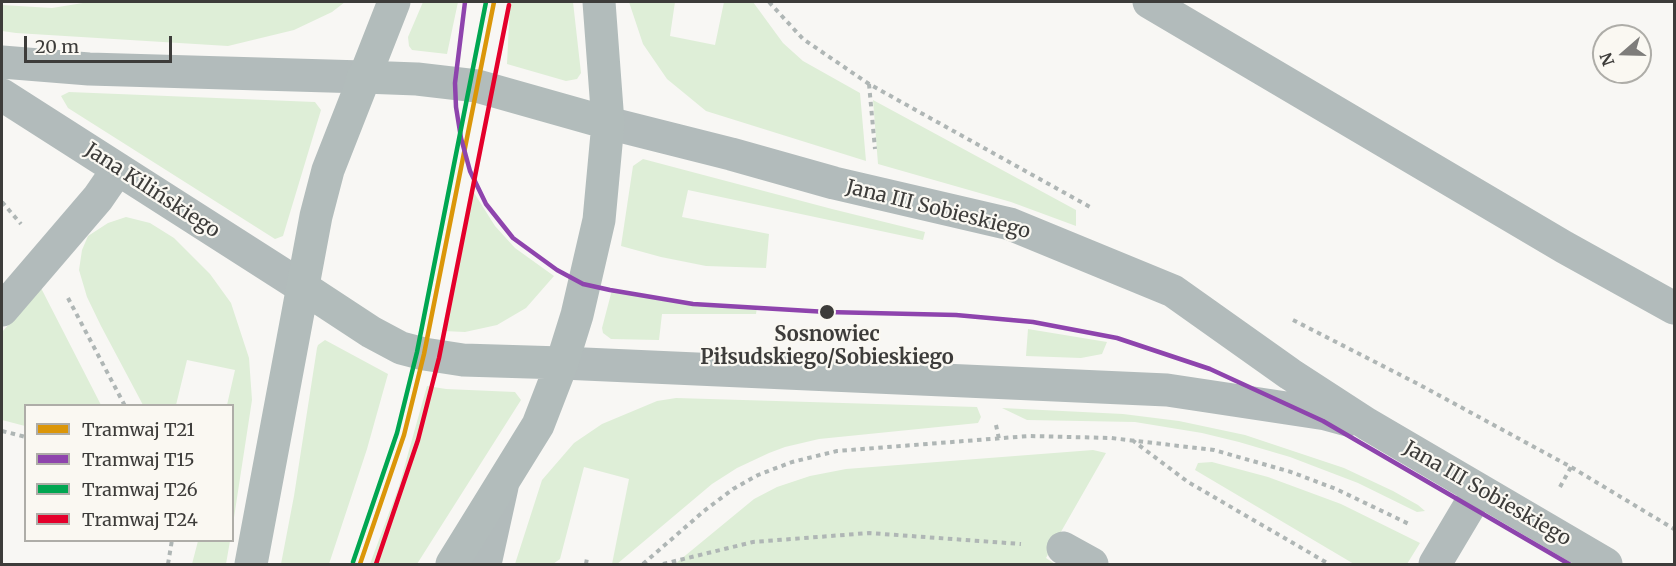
<!DOCTYPE html>
<meta charset="utf-8">
<style>
body{margin:0}
#map{position:relative;width:1676px;height:566px;overflow:hidden;background:#f8f7f4;font-family:Merriweather,serif}
canvas{display:block}
.frame{position:absolute;inset:0;border:3px solid #3d3c3a;pointer-events:none}
.legend{position:absolute;left:24px;top:404px;width:210px;height:138px;box-sizing:border-box;background:#faf8f2;border:2px solid #aeada8;margin:0;padding:8px 10px;list-style:none;font-size:18px;color:#3d3c3a}
.legend li{display:flex;align-items:center;gap:12px;height:30px}
.legend b{width:30px;border:2px solid #aeada8}
.north{position:absolute;left:1592px;top:24px;width:60px;height:60px;box-sizing:border-box;background:#faf8f2;border:2px solid #aeada8;border-radius:50%;rotate:250deg;font-size:16px;font-weight:700;line-height:24px;text-align:center;color:#3d3c3a}
.north::after{content:'';display:block;margin:auto;width:21px;height:27px;background:#7e7d7b;clip-path:polygon(50% 0,100% 100%,50% 72%,0 100%)}
.scale{position:absolute;left:24px;top:36px;width:148px;height:27px;box-sizing:border-box;border:3px solid #3d3c3a;border-top:0;padding-left:8px;font-size:18px;line-height:21px;white-space:nowrap;color:#3d3c3a;-webkit-text-stroke:4px #faf8f2;paint-order:stroke}
</style>
<div id="map">
<canvas width="1676" height="566"></canvas>
<div class="frame"></div>
<ul class="legend">
<li><b style="height:8px;background:#db9609"></b>Tramwaj T21</li>
<li><b style="height:8px;background:#8e44ad"></b>Tramwaj T15</li>
<li><b style="height:8px;background:#00a651"></b>Tramwaj T26</li>
<li><b style="height:8px;background:#e4002b"></b>Tramwaj T24</li>
</ul>
<div class="north">N</div>
<div class="scale">20 m</div>
</div>
<script>
const c = document.querySelector('canvas').getContext('2d');
c.lineJoin = 'round';
function fillPath(path, color) {
  c.fillStyle = color;
  c.fill(path, 'evenodd');
}
function poly(rows) {
  const path = new Path2D();
  for (const r of rows) {
    path.moveTo(r[0], r[1]);
    for (let i = 2; i < r.length; i += 2) path.lineTo(r[i], r[i + 1]);
  }
  return path;
}
function strokePath(path, color, width, dash) {
  c.strokeStyle = color;
  c.lineWidth = width;
  c.lineCap = dash ? 'butt' : 'round';
  c.setLineDash(dash || []);
  c.stroke(path);
}
function write(font, color, halo, rows, align = 'center') {
  c.font = font + ' Merriweather,serif';
  c.lineWidth = 4.5;
  c.setLineDash([]);
  c.textBaseline = 'middle';
  c.strokeStyle = halo;
  c.fillStyle = color;
  for (const [text, x, y, turn = 0] of rows) {
    c.save();
    c.translate(x, y);
    c.rotate((+turn || 0) * Math.PI / 180);
    c.textAlign = isNaN(turn) ? turn : align;
    if (halo) c.strokeText(text, 0, 0);
    c.fillText(text, 0, 0);
    c.restore();
  }
}
fillPath(poly([
 [89,2,345,2,332,12,294,30,228,46,16,33,2,31,2,5,52,8],
 [423,2,458,2,447,54,412,50,409,46,408,37],
 [510,2,573,2,581,73,577,79,566,81,507,64],
 [629,2,675,2,670,36,715,45,724,2,753,2,783,43,803,61,860,93,866,161,706,111,667,79,643,44],
 [69,92,315,102,321,110,283,236,275,239,68,108,61,96],
 [873,100,1076,210,1076,226,1011,202,878,164],
 [643,159,832,209,925,232,923,240,688,190,682,217,769,234,766,268,706,266,661,257,621,246,633,166],
 [471,188,495,226,515,248,554,276,526,308,497,325,465,332,443,331],
 [126,217,150,223,174,238,210,274,231,303,249,358,252,400,233,524,232,406,227,405,235,370,187,360,176,405,143,405,101,326,87,297,79,270,82,250,88,236,108,223],
 [41,288,101,405,26,406,25,426,2,420,2,332],
 [612,290,688,303,757,307,756,314,662,314,659,340,611,339,603,333,602,328],
 [1028,329,1107,342,1102,354,1081,358,1026,356],
 [325,340,388,374,367,449,329,564,281,564,294,496,317,348,318,345],
 [427,386,446,389,515,392,521,400,417,564,370,564,399,486],
 [676,398,977,407,981,417,978,423,819,439,785,447,769,453,737,468,712,484,617,564,612,564,629,479,584,467,560,559,553,564,515,564,542,480,574,443,602,424,657,401],
 [1002,408,1123,414,1179,421,1245,435,1344,468,1393,491,1418,505,1425,511,1417,512,1358,483,1290,457,1239,442,1202,433,1135,422,1027,420],
 [1093,450,1106,453,1046,558,1055,564,675,564,754,499,777,487,810,476,846,469],
 [1212,462,1268,477,1341,504,1420,543,1407,564,1354,564,1195,470,1198,463],
 [198,541,230,541,226,564,192,564]
]), '#deeed7');
strokePath(poly([
 [769,2,803,39,869,84,1090,207],
 [869,84,875,149],
 [2,202,21,224],
 [68,298,125,406],
 [1293,320,1420,385,1571,467,1674,529],
 [996,425,999,439],
 [2,431,26,437],
 [1132,440,1188,482,1329,564],
 [1560,487,1571,467],
 [168,564,172,540],
 [586,564,587,558],
 [643,564,704,511,733,489,758,475,792,462,837,451,1029,436,1111,438,1214,450,1291,472,1336,489,1409,524],
 [663,564,753,542,869,533,1021,544]
]), '#afb6b5', 4, [4.5, 4.5]);
strokePath(poly([
 [1149,2,1564,247,1674,308],
 [2,62,89,69,363,77],
 [2,95,304,288],
 [608,123,731,154,834,183,1010,224,1173,291,1290,374,1367,424,1606,564],
 [2,310,98,198,118,169],
 [562,363,1167,390,1326,414,1348,420],
 [1063,548,1092,564],
 [485,564,502,487],
 [1435,564,1479,490]
]), '#b2bbbb', 33);
strokePath(poly([
 [363,77,417,79,477,86,608,123],
 [304,288,371,332,401,348,424,354,463,360,562,363],
 [251,564,316,216,328,170,394,2],
 [452,564,538,425,562,363,577,315,599,220,608,123,599,2]
]), '#b2bcbb', 33);
strokePath(poly([
 [360,564,404,435,424,354,494,2]
]), '#db9609', 4.5);
strokePath(poly([
 [465,2,455,83,456,107,461,138,470,171,486,204,513,238,557,270,583,284,610,290,693,304,827,312,956,315,1033,322,1117,338,1210,369,1323,421,1569,564]
]), '#8e44ad', 4.5);
strokePath(poly([
 [353,562,397,433,417,352,486,2]
]), '#00a651', 4.5);
strokePath(poly([
 [376,564,418,440,439,358,509,5]
]), '#e4002b', 4.5);
for (const [x, y, r, color] of [
 [827,312,8,"#3d3c3a"]
]) {
  const dot = new Path2D();
  dot.arc(x, y, r, 0, 2 * Math.PI);
  c.fillStyle = color;
  c.fill(dot);
  strokePath(dot, '#faf8f2', 2);
}
write('20px', '#3d3c3a', '#faf8f2', [
 ["Jana Kilińskiego",152,191,33],
 ["Jana III Sobieskiego",938,210,14],
 ["Jana III Sobieskiego",1487,494,30]
]);
write('bold 20px', '#3d3c3a', '#faf8f2', [
 ["Sosnowiec",827,335],
 ["Piłsudskiego/Sobieskiego",827,358]
]);
</script>
